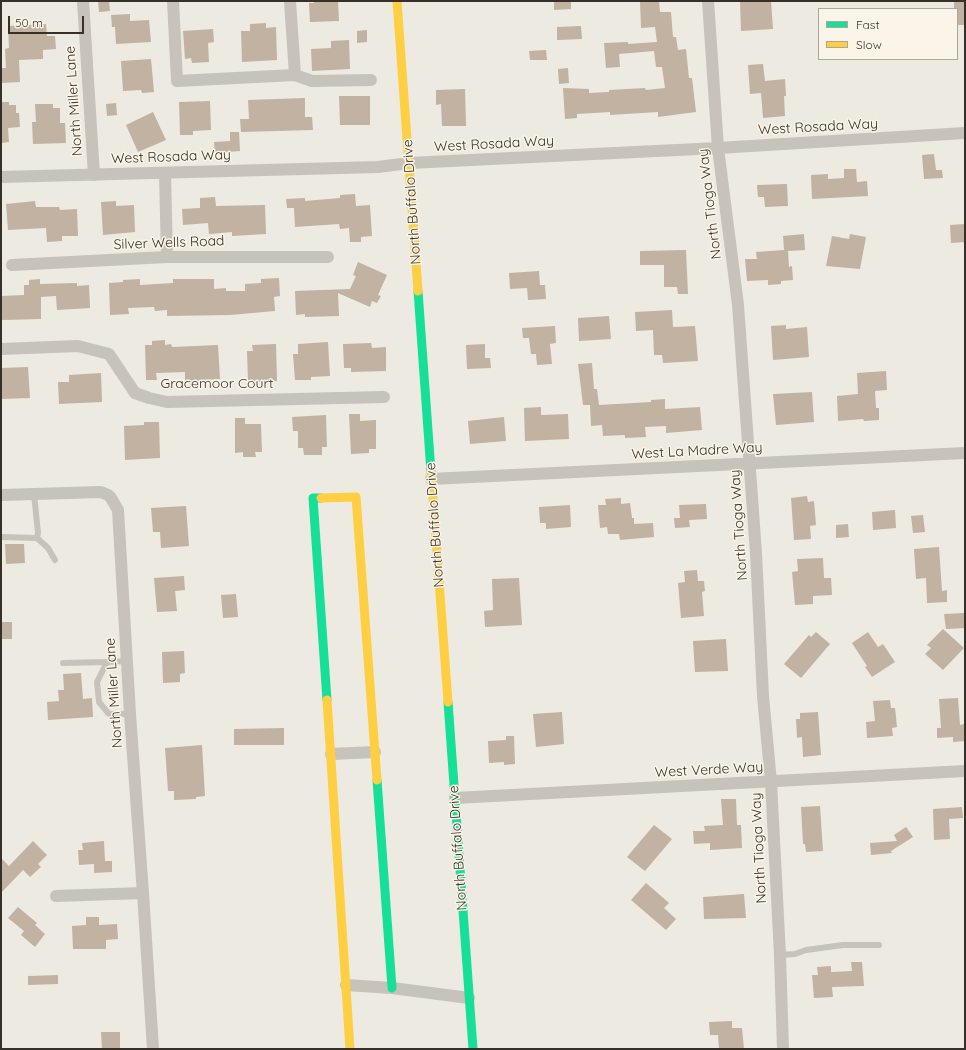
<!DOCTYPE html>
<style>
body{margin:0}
#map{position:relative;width:966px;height:1050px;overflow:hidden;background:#edeae1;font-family:Quicksand,sans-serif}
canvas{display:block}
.frame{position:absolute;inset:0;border:2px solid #373028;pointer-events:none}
.legend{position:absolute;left:818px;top:8px;width:140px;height:52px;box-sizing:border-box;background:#faf5e8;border:1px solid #aca69b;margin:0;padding:5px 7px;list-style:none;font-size:12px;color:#373028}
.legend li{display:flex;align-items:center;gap:8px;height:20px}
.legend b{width:20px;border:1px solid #aca69b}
.scale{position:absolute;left:8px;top:16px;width:76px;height:18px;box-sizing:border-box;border:2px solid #373028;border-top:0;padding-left:5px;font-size:12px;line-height:14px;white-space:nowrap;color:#373028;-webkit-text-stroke:3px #faf5e8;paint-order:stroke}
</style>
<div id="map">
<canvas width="966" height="1050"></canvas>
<div class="frame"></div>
<ul class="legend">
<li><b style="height:5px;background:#16e098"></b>Fast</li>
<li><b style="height:5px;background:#ffcf43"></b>Slow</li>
</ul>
<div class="scale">50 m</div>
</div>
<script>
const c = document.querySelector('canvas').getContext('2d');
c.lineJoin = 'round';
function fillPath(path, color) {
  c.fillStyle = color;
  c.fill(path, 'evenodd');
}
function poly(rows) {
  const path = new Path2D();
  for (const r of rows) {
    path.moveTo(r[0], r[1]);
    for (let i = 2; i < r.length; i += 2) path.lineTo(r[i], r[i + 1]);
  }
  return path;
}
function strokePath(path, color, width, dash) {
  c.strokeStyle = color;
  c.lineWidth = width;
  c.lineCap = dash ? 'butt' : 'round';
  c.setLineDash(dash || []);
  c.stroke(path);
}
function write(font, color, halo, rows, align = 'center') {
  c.font = font + ' Quicksand,sans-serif';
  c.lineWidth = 3;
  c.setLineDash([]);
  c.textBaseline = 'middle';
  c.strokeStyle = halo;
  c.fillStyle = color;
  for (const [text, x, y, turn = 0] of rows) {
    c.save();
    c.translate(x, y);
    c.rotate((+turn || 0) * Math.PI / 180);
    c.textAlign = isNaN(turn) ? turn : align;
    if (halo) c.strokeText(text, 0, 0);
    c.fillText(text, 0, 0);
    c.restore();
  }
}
fillPath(poly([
 [98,1,109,1,110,11,99,12],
 [314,1,338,1,339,21,310,22,309,3,314,3],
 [554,1,571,1,571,9,554,10],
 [640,1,659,1,660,12,671,12,673,37,676,37,678,50,686,49,689,78,692,78,696,112,658,117,658,112,610,115,610,112,577,114,577,118,565,119,563,88,589,89,589,93,609,92,609,90,645,88,646,90,665,88,662,67,656,67,654,51,619,54,620,67,606,68,604,43,628,42,628,44,657,42,655,27,641,28],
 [740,1,771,1,773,29,741,31],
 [954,1,965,1,965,25,957,25,957,9,954,9],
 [130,14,130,21,149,20,151,42,116,44,115,27,112,27,111,15],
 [266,23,266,28,276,27,277,60,242,62,241,31,250,31,250,24],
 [46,24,47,36,55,36,56,49,43,50,43,59,19,60,20,82,1,83,1,68,6,68,5,49,9,48,8,26],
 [581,26,582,39,557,40,557,27],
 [213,29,214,42,208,43,209,62,192,63,191,58,185,59,183,31],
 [367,30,367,42,357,43,357,31],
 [349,40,350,69,312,71,311,49,331,48,331,41],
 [546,50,547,60,530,60,529,51],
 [151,59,154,92,142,93,141,90,123,91,121,61],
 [763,64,765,81,785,79,786,96,784,96,785,116,763,118,761,93,750,94,748,65],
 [568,68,569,83,559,84,558,69],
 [465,89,466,126,442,126,441,104,436,105,436,90],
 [339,96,370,96,370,125,340,125],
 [305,98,305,117,312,117,313,130,241,132,240,119,249,119,248,100],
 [210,101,211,130,193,131,193,135,180,135,179,102],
 [1,102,9,102,9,105,16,105,16,113,19,113,20,127,8,128,9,142,1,143],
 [116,103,117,115,107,116,106,104],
 [35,104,53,104,53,108,60,108,60,123,65,123,66,143,33,144,32,122,36,122],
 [153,112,166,140,138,152,126,125],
 [230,132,239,132,240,151,215,153,214,142,230,141],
 [934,154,936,170,942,170,943,178,924,179,922,155],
 [844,169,856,169,857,182,867,181,868,196,812,199,811,175,828,174,828,179,844,178],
 [787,184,788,206,765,207,764,197,758,197,757,185],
 [355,194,356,206,370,205,372,236,361,237,361,242,350,242,349,228,340,229,339,224,295,227,294,208,287,208,286,199,305,198,305,201,340,198,340,195],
 [215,197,216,206,265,205,266,234,232,236,232,232,209,234,208,223,183,225,182,209,200,208,200,198],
 [35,201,36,207,59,207,60,210,77,209,78,236,62,236,62,241,47,242,46,228,8,230,6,204],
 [116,201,116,206,134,205,135,232,103,235,101,202],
 [965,224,965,242,951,243,950,225],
 [804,234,805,250,788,251,789,267,792,266,793,280,781,281,781,284,768,285,768,280,747,281,745,259,757,259,756,252,784,250,783,236],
 [850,234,866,237,860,269,826,266,832,236,849,239],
 [686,250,688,294,678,294,677,287,664,287,664,265,640,265,640,251],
 [358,262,387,275,378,295,381,296,377,303,372,301,370,307,338,293,339,316,305,317,305,314,296,315,295,291,350,289,356,276,353,275],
 [539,271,540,285,545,285,546,299,528,300,527,288,510,289,509,273],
 [279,278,280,296,274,297,275,311,230,315,167,316,167,310,155,311,154,307,128,308,129,314,110,315,109,283,123,282,123,280,140,279,140,285,173,283,173,279,214,279,214,289,226,288,226,291,245,291,245,284,261,283,261,279],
 [40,279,40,284,77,283,77,286,89,285,90,308,57,310,56,296,41,297,41,319,2,320,1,296,24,295,24,285,29,285,29,280],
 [672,310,673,327,695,326,698,361,663,363,662,355,654,355,653,330,636,331,635,312],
 [609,316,611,339,579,341,578,318],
 [786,325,786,329,807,327,809,357,773,360,771,326],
 [555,326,556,343,550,344,552,364,537,365,536,354,531,354,529,338,523,338,522,328],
 [165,340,165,345,171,344,172,347,218,345,220,379,200,380,200,383,185,383,185,372,156,373,157,380,146,380,145,345,152,345,152,341],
 [328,342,330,376,311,377,311,380,295,380,293,354,298,354,298,344],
 [371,343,372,348,386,347,386,371,351,372,351,368,344,368,343,344],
 [276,344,277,381,248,382,247,351,253,351,252,345],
 [485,344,485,358,490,358,491,368,467,369,466,345],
 [592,363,594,389,597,389,599,405,651,402,651,400,665,399,665,409,700,407,702,430,666,433,666,426,645,427,646,437,625,438,625,435,603,436,602,425,591,426,590,405,583,405,578,364],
 [28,367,30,398,1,399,1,368],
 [886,371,887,390,875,391,876,408,879,408,879,420,864,421,863,419,838,421,837,396,858,394,857,373],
 [101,373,102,402,59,404,58,382,69,382,69,375],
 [812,392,814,422,776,425,773,394],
 [541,407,541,415,568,414,569,439,525,441,524,408],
 [349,414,360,414,360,421,376,420,376,449,369,449,369,453,351,454],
 [326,415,327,447,322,447,322,455,304,455,303,448,298,448,298,431,293,431,292,417],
 [504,417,506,441,470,444,468,421],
 [235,418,245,418,245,424,261,424,262,452,255,452,256,457,243,457,243,452,235,453],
 [144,422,159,422,160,458,125,460,124,426,144,425],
 [807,496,808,502,814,501,816,525,810,526,811,539,794,540,791,498],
 [621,498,621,504,630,503,632,518,634,518,634,524,653,523,654,537,620,540,619,534,608,534,607,527,600,528,598,505,606,505,605,499],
 [706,504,707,519,689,520,690,527,675,528,674,518,680,518,679,505],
 [570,505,571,527,546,529,546,523,540,523,539,507],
 [186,506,189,546,161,548,160,532,153,532,151,508],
 [895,510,896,528,873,530,872,512],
 [923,515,925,532,913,533,911,516],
 [848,524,849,537,836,538,836,525],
 [5,544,24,544,25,563,6,564],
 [939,547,942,591,947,590,947,602,927,603,926,578,916,579,914,549],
 [823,558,824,578,831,578,832,595,813,596,813,604,795,605,792,572,798,571,797,559],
 [697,570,698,581,704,581,705,591,702,592,704,616,681,618,678,583,685,582,684,571],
 [184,576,185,590,175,591,177,611,157,612,154,578],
 [519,578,522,625,485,627,484,611,493,610,492,579],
 [236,594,238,617,223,618,221,595],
 [965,613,965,628,946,629,944,614],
 [1,622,12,622,12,639,1,639],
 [943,629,964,648,943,670,925,654,931,648,927,645],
 [816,632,830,644,801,678,784,664,809,635,811,637],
 [868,632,878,647,883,644,895,662,872,677,865,667,867,666,852,643],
 [726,639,728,671,695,672,693,641],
 [184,651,185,673,180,674,180,682,163,683,162,652],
 [81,673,83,699,92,698,93,717,48,720,47,702,59,701,58,690,64,690,63,674],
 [958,698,960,725,964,724,965,741,953,742,953,737,937,738,937,728,941,728,939,699],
 [890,700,891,708,895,708,897,727,892,728,893,736,867,738,866,722,875,721,873,701],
 [562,712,564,744,536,747,533,714],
 [818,712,821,755,803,757,802,737,797,738,796,719,800,719,800,713],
 [284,728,284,745,234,745,234,729],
 [506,736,514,736,515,764,504,765,504,762,489,763,488,741,506,740],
 [202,745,205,796,196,797,196,799,174,800,174,791,168,791,165,748],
 [721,799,736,799,737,825,741,825,742,848,710,850,710,843,694,844,693,831,705,831,704,826,723,825],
 [820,806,823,851,806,852,805,844,803,844,801,807],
 [962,807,963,818,949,819,950,839,934,840,933,809],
 [654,825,672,839,645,871,627,857],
 [906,827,913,837,891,851,892,853,871,855,870,843,897,841,894,835],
 [33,841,47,855,38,864,41,867,30,877,23,870,1,893,1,858,9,866],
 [104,841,105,861,112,861,112,872,94,873,94,864,79,865,78,850,83,850,82,843],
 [646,883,669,903,664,908,676,919,666,930,631,900],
 [744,894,746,918,704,919,703,897],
 [18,907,37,923,35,925,45,934,35,947,21,935,24,931,8,918],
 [86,917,99,917,99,925,117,924,118,939,106,940,106,949,73,949,72,926,86,925],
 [851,962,862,962,864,986,832,987,833,997,814,998,812,975,818,975,817,967,831,966,831,972,852,971],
 [58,975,58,984,28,985,28,976],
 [732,1021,732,1028,742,1028,744,1049,719,1049,718,1035,710,1035,709,1022],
 [101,1032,120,1032,120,1049,102,1049]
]), '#c1b2a2');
strokePath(poly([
 [1,537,37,538,38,533,34,494],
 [37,538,48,548,55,560],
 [127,661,107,662,97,682,99,702,109,714,130,714],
 [63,663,107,662],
 [780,955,795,954,806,950,843,945,879,945]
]), '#c7c2ba', 6);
strokePath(poly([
 [83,1,94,175],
 [173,1,177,81,295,75,290,1],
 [708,1,718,148,738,305,756,553,763,696,771,782,780,955,783,1049],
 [295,75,312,81,371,80],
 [165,173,167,257],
 [1,177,378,167,409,163,718,148,965,133],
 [12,265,167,257,328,257],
 [1,349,78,346,109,354,135,393,149,398,167,402,384,397],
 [431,479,965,453],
 [1,495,101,492,108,495,111,498,118,510,130,714,143,893,153,1049],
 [331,754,375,752],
 [455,798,965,771],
 [56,896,143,893],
 [346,985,392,988,469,998]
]), '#c7c2ba', 12);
strokePath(poly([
 [418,291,431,472],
 [321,498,313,498,327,700],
 [448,702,473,1049],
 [377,780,392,988]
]), '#16e098', 9);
strokePath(poly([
 [397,1,418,291],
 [431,472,448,702],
 [321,498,356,497,377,780],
 [327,700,350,1049]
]), '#ffcf43', 9);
write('14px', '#373028', '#faf5e8', [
 ["North Miller Lane",74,101,-94],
 ["West Rosada Way",818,127,-3],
 ["West Rosada Way",494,144,-3],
 ["West Rosada Way",171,157,-2],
 ["North Buffalo Drive",412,202,-94],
 ["North Tioga Way",710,204,-97],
 ["Silver Wells Road",169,243,-2],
 ["Gracemoor Court",217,384],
 ["West La Madre Way",697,451,-3],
 ["North Buffalo Drive",435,525,-94],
 ["North Tioga Way",739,525,-94],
 ["North Miller Lane",114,693,-94],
 ["West Verde Way",709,770,-3],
 ["North Buffalo Drive",458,848,-94],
 ["North Tioga Way",759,848,-93]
]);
</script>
